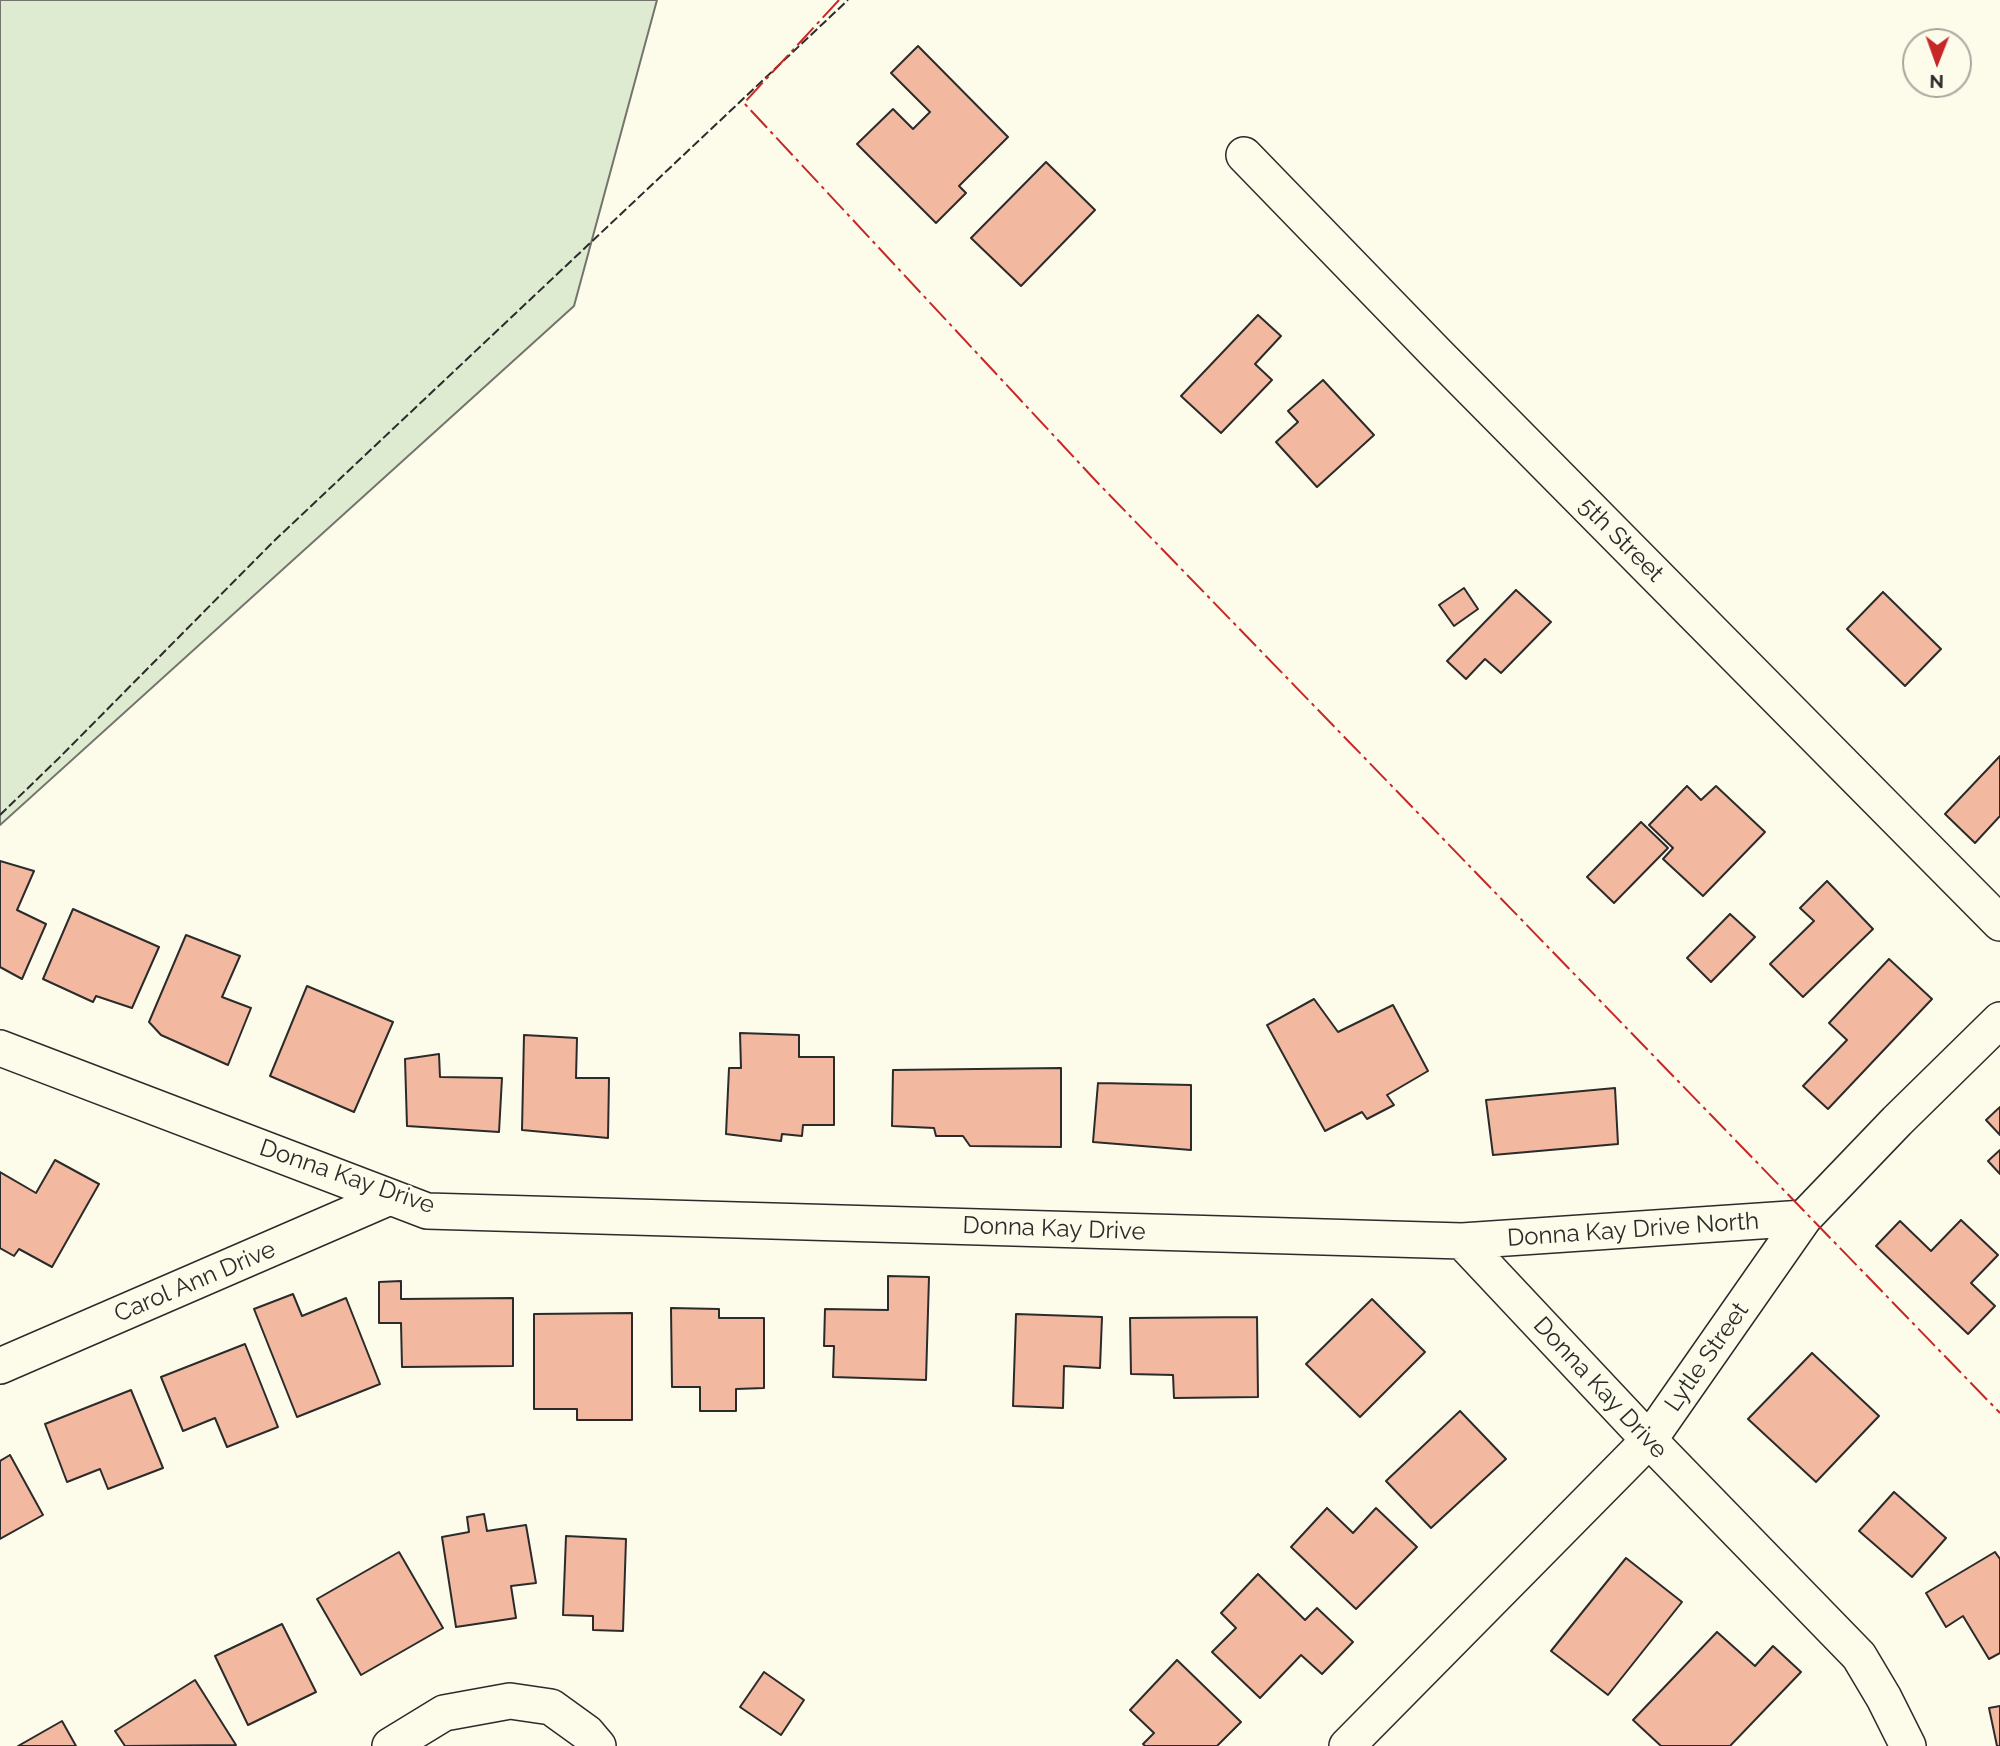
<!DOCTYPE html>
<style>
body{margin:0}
#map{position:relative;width:2000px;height:1746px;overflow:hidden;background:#fdfbea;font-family:Raleway,sans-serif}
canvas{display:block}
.north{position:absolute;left:1902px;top:28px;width:70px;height:70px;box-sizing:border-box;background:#fdfbea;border:2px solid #a9a89e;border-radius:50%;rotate:181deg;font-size:19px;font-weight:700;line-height:28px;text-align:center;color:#2b2b2b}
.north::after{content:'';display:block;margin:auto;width:24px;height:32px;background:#c62828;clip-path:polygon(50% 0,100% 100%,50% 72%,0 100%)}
</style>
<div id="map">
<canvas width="2000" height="1746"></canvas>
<div class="north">N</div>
</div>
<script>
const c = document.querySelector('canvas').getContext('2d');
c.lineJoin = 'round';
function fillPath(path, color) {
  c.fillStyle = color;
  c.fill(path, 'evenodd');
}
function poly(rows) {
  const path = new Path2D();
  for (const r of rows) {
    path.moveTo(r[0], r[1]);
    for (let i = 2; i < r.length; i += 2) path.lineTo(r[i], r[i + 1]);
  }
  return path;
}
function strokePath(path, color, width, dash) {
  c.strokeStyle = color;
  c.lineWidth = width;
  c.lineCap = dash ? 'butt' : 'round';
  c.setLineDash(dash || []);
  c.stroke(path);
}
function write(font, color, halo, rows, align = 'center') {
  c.font = font + ' Raleway,sans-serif';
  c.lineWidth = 5;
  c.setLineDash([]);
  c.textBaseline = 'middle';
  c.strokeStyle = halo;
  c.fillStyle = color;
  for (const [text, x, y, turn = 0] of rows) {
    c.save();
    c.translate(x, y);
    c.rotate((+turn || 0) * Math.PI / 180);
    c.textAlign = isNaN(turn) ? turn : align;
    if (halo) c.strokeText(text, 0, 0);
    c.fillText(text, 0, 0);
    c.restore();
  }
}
const green = poly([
 [0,0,657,0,574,306,0,825,0,0]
]);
fillPath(green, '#deebd1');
strokePath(green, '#74746e', 2);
const building = poly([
 [918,46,1008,137,959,186,966,193,936,223,857,144,893,109,913,129,930,112,891,73,918,46],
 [1046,162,1095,210,1021,286,971,238,1046,162],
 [1258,315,1281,336,1255,364,1272,380,1221,433,1181,396,1258,315],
 [1323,380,1374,435,1317,487,1276,442,1298,422,1288,411,1323,380],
 [1464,588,1478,609,1454,626,1439,605,1464,588],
 [1516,590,1551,622,1501,673,1485,659,1466,679,1447,661,1516,590],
 [1883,592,1941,649,1905,686,1847,629,1883,592],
 [2000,756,2000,816,1975,843,1945,814,2000,756],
 [1687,786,1701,800,1716,786,1765,832,1703,896,1663,859,1673,848,1649,825,1687,786],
 [1641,822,1668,848,1614,903,1587,877,1641,822],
 [0,861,34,871,17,910,46,924,22,979,0,967,0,861],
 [1827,881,1873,929,1803,997,1770,964,1814,921,1800,908,1827,881],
 [73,909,159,947,132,1008,96,996,93,1002,43,979,73,909],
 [1730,914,1755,937,1711,982,1687,958,1730,914],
 [186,935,240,956,222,997,251,1008,228,1065,161,1035,149,1022,186,935],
 [1889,959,1932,999,1828,1109,1803,1086,1847,1040,1829,1023,1889,959],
 [307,986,393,1022,354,1112,270,1076,307,986],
 [1314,999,1338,1032,1393,1005,1428,1071,1387,1095,1394,1105,1367,1119,1362,1112,1325,1131,1267,1025,1314,999],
 [740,1033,799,1035,799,1057,834,1057,834,1125,803,1125,802,1136,782,1134,781,1141,726,1134,729,1068,741,1068,740,1033],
 [524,1035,577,1038,576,1078,609,1078,608,1138,522,1130,524,1035],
 [439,1054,440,1077,502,1078,499,1132,407,1126,405,1059,439,1054],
 [1061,1068,1061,1147,970,1146,963,1136,936,1136,934,1128,892,1126,893,1070,1061,1068],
 [1098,1083,1191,1085,1191,1150,1093,1142,1098,1083],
 [1615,1088,1618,1144,1493,1155,1486,1100,1615,1088],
 [2000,1107,2000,1135,1986,1120,2000,1107],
 [2000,1150,2000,1174,1988,1161,2000,1150],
 [55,1160,99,1184,52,1267,19,1249,14,1256,0,1248,0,1172,36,1193,55,1160],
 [1961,1220,1998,1255,1971,1283,1995,1306,1968,1334,1876,1246,1900,1221,1931,1251,1961,1220],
 [888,1276,929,1277,926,1380,833,1377,834,1346,824,1346,825,1309,888,1310,888,1276],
 [401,1281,401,1299,513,1298,513,1366,402,1367,401,1323,379,1323,379,1282,401,1281],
 [293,1294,302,1316,346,1298,380,1384,297,1417,254,1309,293,1294],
 [1372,1299,1425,1352,1360,1417,1306,1364,1372,1299],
 [671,1308,719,1309,719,1318,764,1318,764,1388,736,1389,736,1411,700,1411,700,1387,672,1387,671,1308],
 [632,1313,632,1420,577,1420,577,1409,534,1409,534,1314,632,1313],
 [1016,1314,1102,1317,1100,1368,1064,1366,1063,1408,1013,1406,1016,1314],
 [1257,1317,1258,1397,1174,1398,1173,1375,1131,1374,1130,1318,1257,1317],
 [245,1344,278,1427,227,1447,215,1418,183,1431,161,1377,245,1344],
 [1812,1353,1879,1416,1816,1482,1748,1419,1812,1353],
 [131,1390,163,1468,108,1489,100,1469,67,1482,45,1424,131,1390],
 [1460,1411,1506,1459,1431,1528,1386,1481,1460,1411],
 [10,1455,43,1515,0,1539,0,1461,10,1455],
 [1894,1492,1946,1538,1912,1577,1859,1531,1894,1492],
 [1327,1508,1353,1533,1376,1508,1417,1547,1356,1609,1291,1547,1327,1508],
 [484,1514,487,1531,526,1525,536,1583,511,1586,516,1618,456,1627,442,1537,469,1532,467,1517,484,1514],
 [566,1536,626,1539,623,1631,593,1630,593,1616,563,1615,566,1536],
 [399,1552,443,1628,361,1675,317,1599,399,1552],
 [1995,1552,2000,1559,2000,1653,1989,1659,1963,1616,1946,1627,1926,1593,1995,1552],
 [1626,1558,1682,1602,1608,1695,1551,1651,1626,1558],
 [1258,1574,1305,1620,1317,1608,1353,1642,1322,1674,1301,1655,1260,1698,1212,1652,1236,1628,1221,1613,1258,1574],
 [282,1624,316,1692,248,1725,215,1656,282,1624],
 [1717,1632,1755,1666,1773,1646,1801,1672,1730,1746,1661,1746,1633,1720,1717,1632],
 [1177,1660,1241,1722,1217,1746,1145,1746,1143,1744,1154,1733,1130,1710,1177,1660],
 [764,1672,804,1700,781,1735,740,1707,764,1672],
 [195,1680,236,1745,125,1746,115,1731,195,1680],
 [2000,1706,2000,1746,1997,1746,1989,1708,2000,1706],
 [62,1721,76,1746,18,1746,62,1721]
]);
fillPath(building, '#f2b8a0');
strokePath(building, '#2b2b2b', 2);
const street = poly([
 [1244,155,1436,353,2000,923],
 [0,1048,427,1211,1462,1241,1649,1440,1859,1656,1884,1698,1908,1746],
 [1462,1241,1804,1218],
 [0,1366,390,1197],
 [390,1746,444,1713,510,1701,551,1707,587,1733,598,1746],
 [1347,1746,1649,1440,1804,1218,1897,1121,2000,1020]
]);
strokePath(street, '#2b2b2b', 38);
strokePath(street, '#fdfbea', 35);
strokePath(poly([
 [0,815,58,759,274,541,848,0]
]), '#2b2b2b', 2, [9, 3.5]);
strokePath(poly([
 [839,0,744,103,1096,481,2000,1413]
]), '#c62828', 2, [24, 5, 3.5, 5]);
write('24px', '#2b2b2b', '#fdfbea', [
 ["5th Street",1621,540,45],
 ["Donna Kay Drive",347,1177,19],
 ["Donna Kay Drive",1054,1229,2],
 ["Donna Kay Drive North",1633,1230,-4],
 ["Carol Ann Drive",195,1282,-23],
 ["Lytle Street",1707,1357,-55],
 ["Donna Kay Drive",1600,1388,47]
]);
</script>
